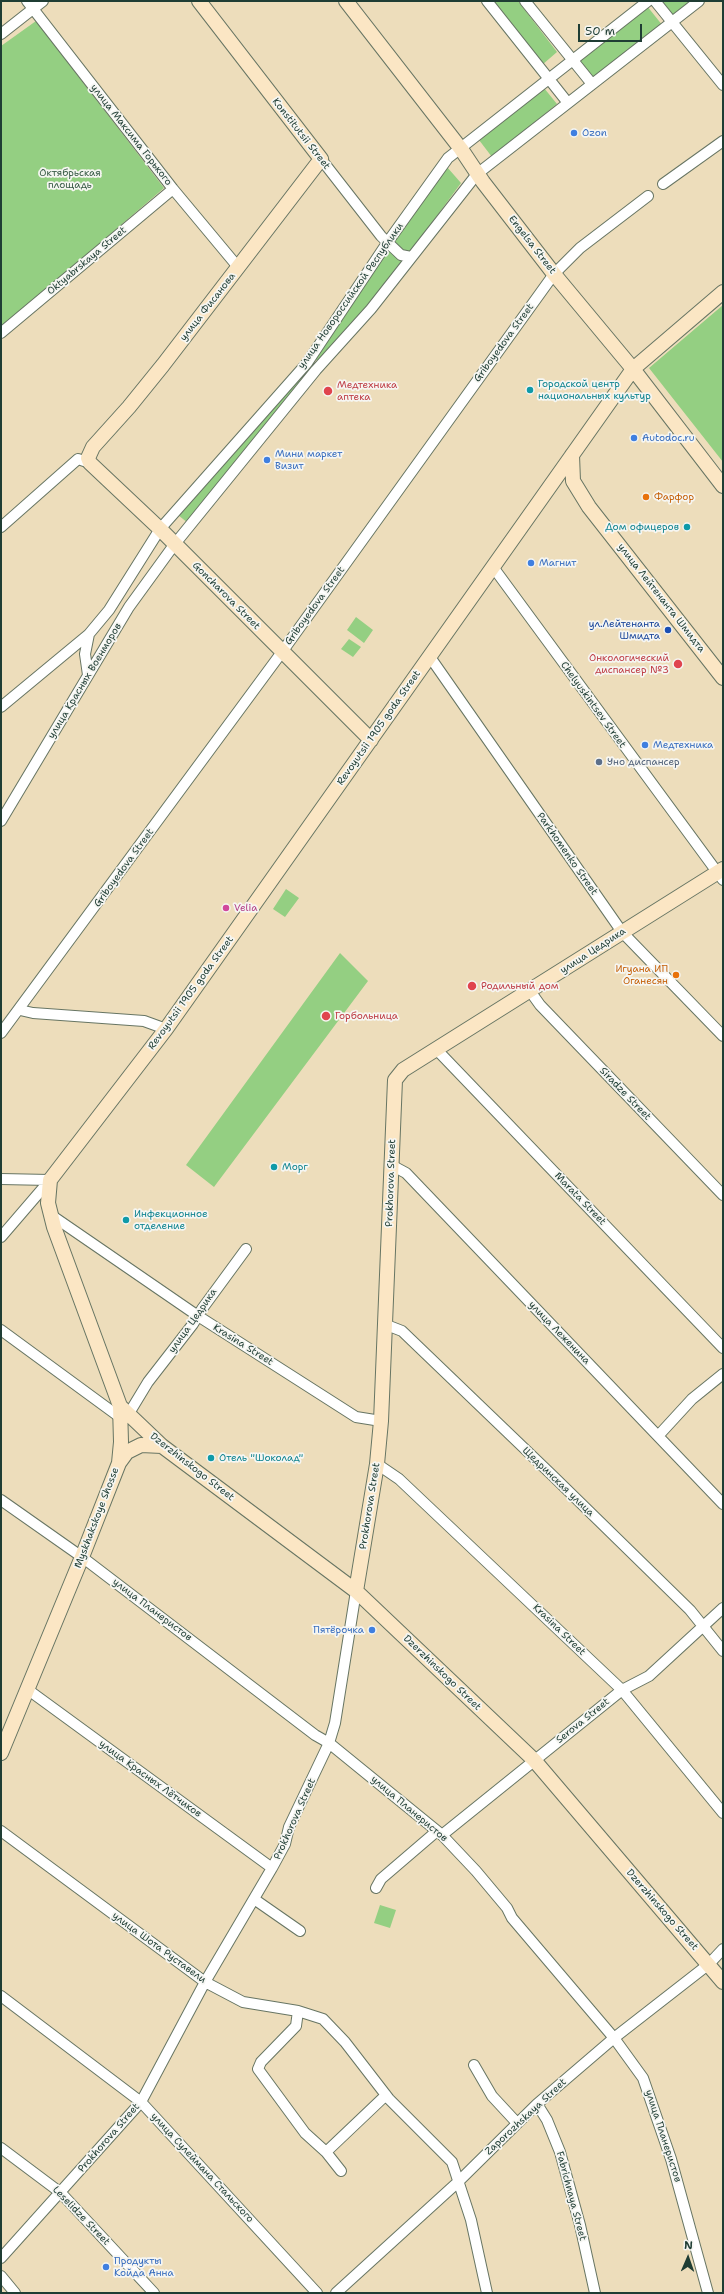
<!DOCTYPE html>
<meta charset="utf-8">
<style>
body{margin:0}
#map{position:relative;width:724px;height:2294px;overflow:hidden;background:#edddbb;font-family:"Shantell Sans",sans-serif}
canvas{display:block}
.frame{position:absolute;inset:0;border:2px solid #1f3d34;pointer-events:none}
.north{position:absolute;left:668px;top:2238px;width:40px;height:40px;-webkit-text-stroke:3px #f6f6f2;paint-order:stroke;rotate:2deg;font-size:11px;font-weight:700;line-height:16px;text-align:center;color:#1f3d34}
.north::after{content:'';display:block;margin:auto;width:14px;height:18px;background:#1f3d34;clip-path:polygon(50% 0,100% 100%,50% 72%,0 100%)}
.scale{position:absolute;left:578px;top:24px;width:64px;height:18px;box-sizing:border-box;border:2px solid #1f3d34;border-top:0;padding-left:5px;font-size:12px;line-height:14px;white-space:nowrap;color:#1f3d34;-webkit-text-stroke:3px #f6f6f2;paint-order:stroke}
</style>
<div id="map">
<canvas width="724" height="2294"></canvas>
<div class="frame"></div>
<div class="north">N</div>
<div class="scale">50 m</div>
</div>
<script>
const c = document.querySelector('canvas').getContext('2d');
c.lineJoin = 'round';
function fillPath(path, color) {
  c.fillStyle = color;
  c.fill(path, 'evenodd');
}
function poly(rows) {
  const path = new Path2D();
  for (const r of rows) {
    path.moveTo(r[0], r[1]);
    for (let i = 2; i < r.length; i += 2) path.lineTo(r[i], r[i + 1]);
  }
  return path;
}
function strokePath(path, color, width, dash) {
  c.strokeStyle = color;
  c.lineWidth = width;
  c.lineCap = dash ? 'butt' : 'round';
  c.setLineDash(dash || []);
  c.stroke(path);
}
function write(font, color, halo, rows, align = 'center') {
  c.font = font + ' "Shantell Sans",sans-serif';
  c.lineWidth = 3.5;
  c.setLineDash([]);
  c.textBaseline = 'middle';
  c.strokeStyle = halo;
  c.fillStyle = color;
  for (const [text, x, y, turn = 0] of rows) {
    c.save();
    c.translate(x, y);
    c.rotate((+turn || 0) * Math.PI / 180);
    c.textAlign = isNaN(turn) ? turn : align;
    if (halo) c.strokeText(text, 0, 0);
    c.fillText(text, 0, 0);
    c.restore();
  }
}
fillPath(poly([
 [492,1,518,1,557,52,542,65],
 [662,1,691,1,673,15],
 [647,6,663,26,593,80,578,61],
 [36,21,164,188,1,328,1,46],
 [544,88,557,104,492,157,479,140],
 [447,167,461,183,409,254,392,241],
 [387,249,403,260,369,305,320,363,314,358],
 [723,305,723,462,649,368],
 [309,365,313,369,188,523,178,515],
 [356,617,373,630,364,643,347,630],
 [349,639,361,647,353,657,341,649],
 [286,889,299,898,285,917,273,909],
 [340,953,368,981,214,1187,186,1165],
 [380,1905,396,1910,390,1928,374,1923]
]), '#94cf82');
const street = poly([
 [27,1,173,189,238,267],
 [487,1,568,103],
 [525,1,592,84],
 [655,1,723,85],
 [1,34,43,1],
 [321,159,381,236,401,255,411,257],
 [663,184,723,141],
 [1,333,173,189],
 [1,527,78,459,90,463],
 [493,567,723,880],
 [430,657,622,932,723,1036],
 [88,675,85,654,89,634],
 [1,707,89,634,109,610,160,529,307,363,387,243,448,158,648,1],
 [1,821,129,607,174,545,316,370,371,309,477,174,699,1],
 [530,991,540,1005,723,1195],
 [20,1010,33,1013,144,1021,166,1029],
 [1,1033,282,652,554,274,580,248,648,196],
 [437,1050,723,1348],
 [393,1166,406,1173,723,1504],
 [1,1179,50,1180],
 [51,1215,198,1316,356,1417,381,1421],
 [1,1237,50,1180],
 [384,1324,402,1331,553,1476,690,1610,723,1651],
 [1,1330,121,1418],
 [128,1415,148,1382,193,1324,202,1309,246,1249],
 [658,1436,692,1399,723,1374],
 [377,1464,399,1479,622,1690,723,1813],
 [1,1500,82,1557,315,1735,329,1743,442,1835,476,1871,507,1908,512,1918,614,2038,643,2078,671,2159,708,2293],
 [27,1689,272,1868],
 [1,1831,205,1982,243,2002,298,2011,323,2019,345,2042,389,2099,452,2162,471,2220,487,2293],
 [442,1835,622,1690,649,1676,723,1608],
 [376,1888,381,1879,437,1831],
 [254,1899,300,1931],
 [1,1996,141,2102,317,2293],
 [298,2011,296,2026,261,2062,258,2069,305,2133,326,2152,341,2171],
 [474,2065,492,2096,517,2123],
 [537,2104,547,2120,560,2152,580,2225,595,2293],
 [1,2148,61,2193,154,2293],
 [326,2152,386,2095],
 [1,2258,141,2102,205,1982,272,1868,285,1844,289,1827,329,1743,335,1723,356,1591],
 [1,2276,15,2293],
 [336,2293,458,2182,537,2104,614,2038,709,1964,723,1949]
]);
const secondary = poly([
 [199,1,321,159,163,365,129,407,93,447,88,458,90,463,160,529,371,740],
 [346,1,461,149,483,182,554,274,633,369,723,486],
 [572,455,573,481,589,507,723,678],
 [120,1406,162,1446,356,1591,534,1760,723,1982],
 [119,1463,127,1452,141,1445,162,1446],
 [356,1591,377,1464,381,1421,395,1080,403,1070,723,869],
 [1,1753,82,1557,119,1463,121,1442,120,1406,54,1227,48,1203,50,1180,166,1029,633,369,723,292]
]);
strokePath(street, '#677563', 12);
strokePath(secondary, '#677563', 16);
strokePath(street, '#fff', 10);
strokePath(secondary, '#fbe6c4', 14);
for (const [x, y, r, color] of [
 [574,133,4,"#3f7fe0"],
 [530,390,4,"#0f9aa8"],
 [328,391,5,"#e0444e"],
 [634,438,4,"#3f7fe0"],
 [267,460,4,"#3f7fe0"],
 [646,497,4,"#e8710a"],
 [687,527,4,"#0f9aa8"],
 [531,563,4,"#3f7fe0"],
 [668,630,4,"#1a4fb4"],
 [678,664,5,"#e0444e"],
 [645,745,4,"#3f7fe0"],
 [599,762,4,"#5c6f8a"],
 [226,908,4,"#d1479c"],
 [676,975,4,"#e8710a"],
 [472,986,5,"#e0444e"],
 [326,1016,5,"#e0444e"],
 [274,1167,4,"#0f9aa8"],
 [126,1220,4,"#0f9aa8"],
 [211,1458,4,"#0f9aa8"],
 [372,1630,4,"#3f7fe0"],
 [106,2267,4,"#3f7fe0"]
]) {
  const dot = new Path2D();
  dot.arc(x, y, r, 0, 2 * Math.PI);
  c.fillStyle = color;
  c.fill(dot);
  strokePath(dot, '#f6f6f2', 1.5);
}
write('10px', '#366cbe', '#f6f6f2', [
 ["Ozon",582,133],
 ["Autodoc.ru",642,438],
 ["Мини маркет",275,454],
 ["Визит",275,466],
 ["Магнит",539,563],
 ["Медтехника",653,745],
 ["Пятёрочка",364,1630,"right"],
 ["Продукты",114,2261],
 ["Койда Анна",114,2273]
], 'left');
write('10px', '#1f3d34', '#f6f6f2', [
 ["Konstitutsii Street",301,134,52],
 ["улица Максима Горького",131,135,52],
 ["Engelsa Street",532,245,52],
 ["Oktyabrskaya Street",87,261,-40],
 ["улица Новороссийской Республики",351,296,-55],
 ["улица Фисанова",208,307,-52],
 ["Griboyedova Street",504,343,-54],
 ["Goncharova Street",226,596,45],
 ["улица Лейтенанта Шмидта",661,598,52],
 ["Griboyedova Street",315,606,-54],
 ["улица Красных Военморов",85,681,-59],
 ["Chelyuskintsev Street",593,705,54],
 ["Revoyutsii 1905 goda Street",379,728,-55],
 ["Parkhomenko Street",567,854,55],
 ["Griboyedova Street",124,868,-54],
 ["улица Цедрика",593,951,-33],
 ["Revoyutsii 1905 goda Street",191,993,-54],
 ["Siradze Street",625,1094,46],
 ["Prokhorova Street",391,1183,-88],
 ["Marata Street",580,1199,46],
 ["улица Цедрика",193,1321,-55],
 ["улица Леженина",559,1333,46],
 ["Krasina Street",243,1345,32],
 ["Dzerzhinskogo Street",192,1467,38],
 ["Щедринская улица",558,1482,44],
 ["Prokhorova Street",370,1506,-81],
 ["Myskhakskoye Shosse",97,1518,-69],
 ["улица Планеристов",152,1610,37],
 ["Krasina Street",559,1630,44],
 ["Dzerzhinskogo Street",442,1673,44],
 ["Serova Street",583,1721,-39],
 ["улица Красных Лётчиков",150,1779,36],
 ["улица Планеристов",409,1809,40],
 ["Prokhorova Street",295,1819,-66],
 ["Dzerzhinskogo Street",662,1910,49],
 ["улица Шота Руставели",159,1948,36],
 ["Zaporozhskaya Street",526,2117,-43],
 ["улица Планеристов",663,2136,72],
 ["Prokhorova Street",109,2138,-49],
 ["улица Сулеймана Стальского",202,2168,47],
 ["Fabrichnaya Street",571,2196,75],
 ["Leselidze Street",81,2216,46]
]);
write('10px', '#365a44', '#f6f6f2', [
 ["Октябрьская",70,173],
 ["площадь",70,185]
]);
write('10px', '#0d838f', '#f6f6f2', [
 ["Городской центр",538,384],
 ["национальных культур",538,396],
 ["Дом офицеров",679,527,"right"],
 ["Морг",282,1167],
 ["Инфекционное",134,1214],
 ["отделение",134,1226],
 ["Отель \"Шоколад\"",219,1458]
], 'left');
write('10px', '#be3a42', '#f6f6f2', [
 ["Медтехника",337,385],
 ["аптека",337,397],
 ["Онкологический",669,658,"right"],
 ["диспансер №3",669,670,"right"],
 ["Родильный дом",481,986],
 ["Горбольница",335,1016]
], 'left');
write('10px', '#c56008', '#f6f6f2', [
 ["Фарфор",654,497],
 ["Игуана ИП",668,969,"right"],
 ["Оганесян",668,981,"right"]
], 'left');
write('10px', '#164399', '#f6f6f2', [
 ["ул.Лейтенанта",660,624],
 ["Шмидта",660,636]
], 'right');
write('10px', '#4e5e75', '#f6f6f2', [
 ["Уно диспансер",607,762]
], 'left');
write('10px', '#b23c85', '#f6f6f2', [
 ["Velia",234,908]
], 'left');
</script>
